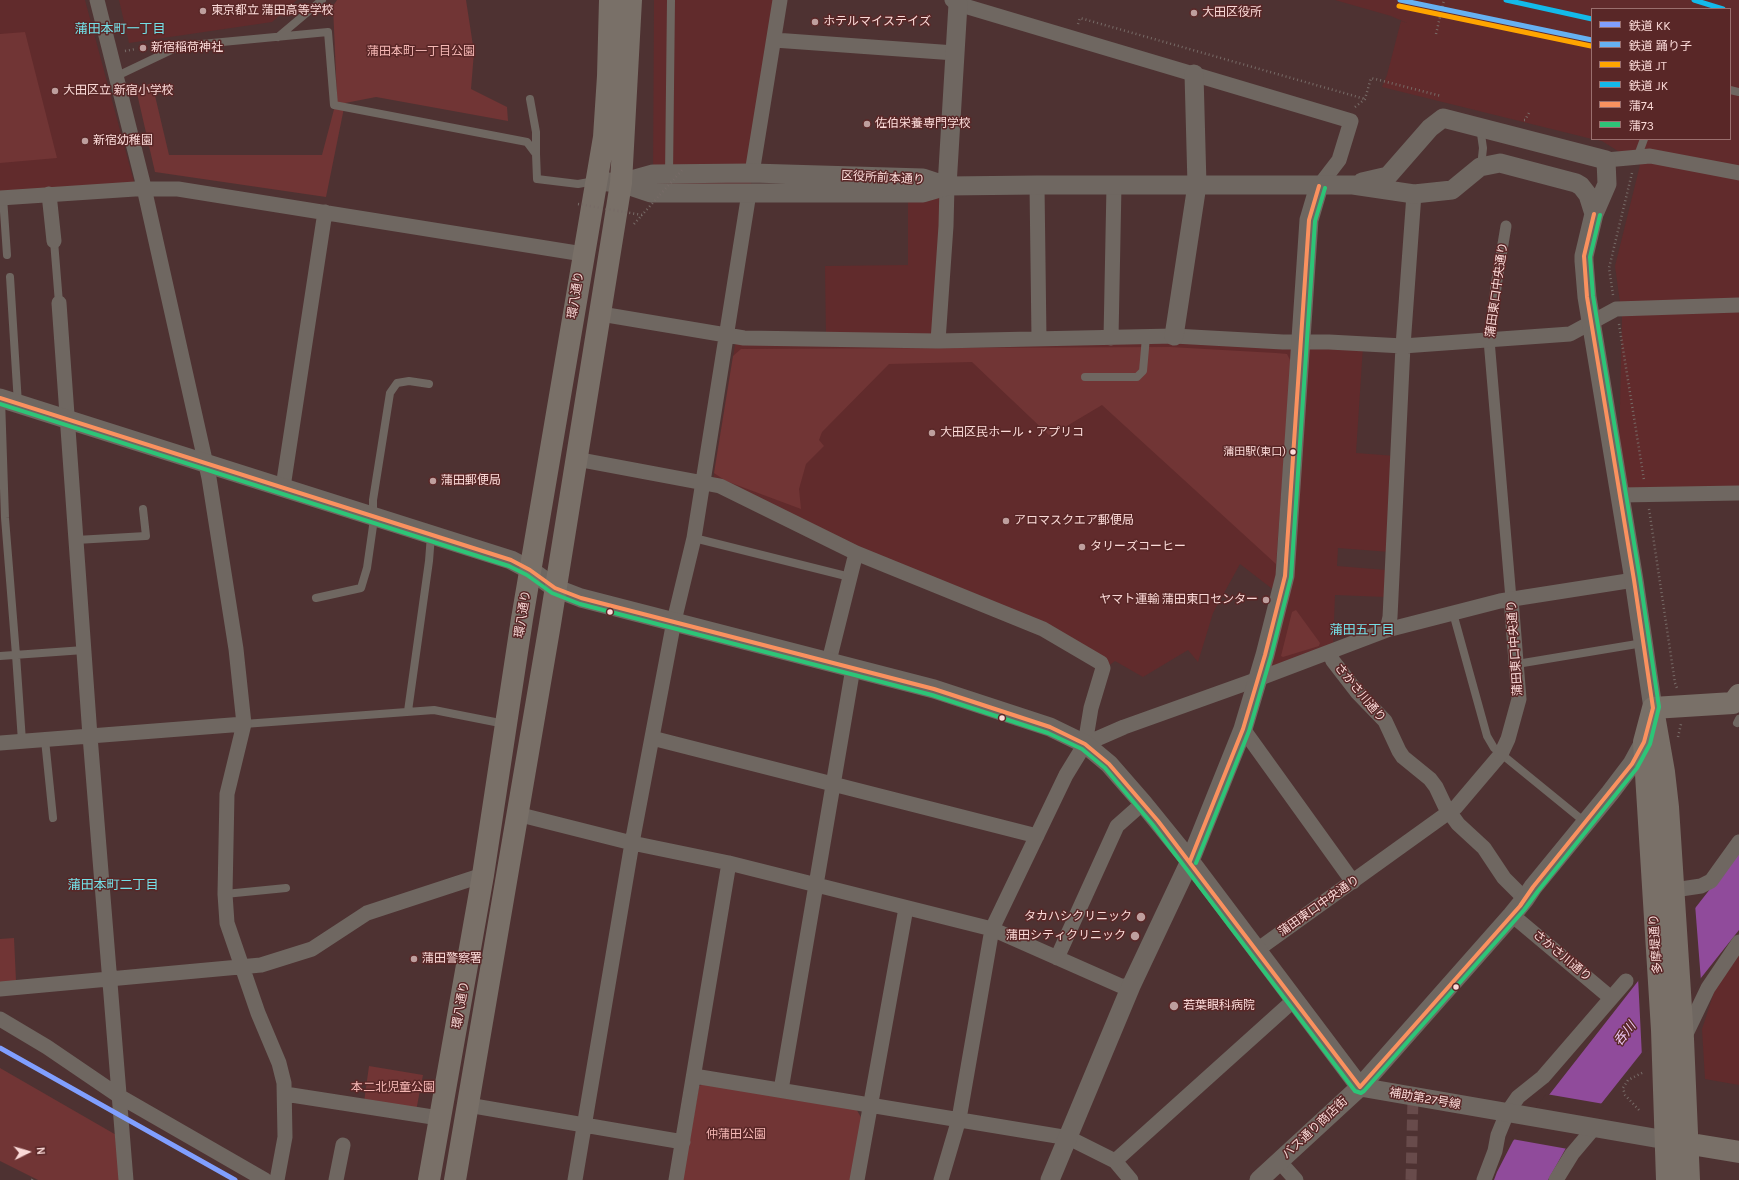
<!DOCTYPE html>
<meta charset="utf-8">
<style>
body{margin:0}
#map{position:relative;width:1739px;height:1180px;overflow:hidden;background:#4e3232;font-family:Karla,"Noto Sans JP",sans-serif}
canvas{display:block}
.legend{position:absolute;left:1591px;top:8px;width:140px;height:132px;box-sizing:border-box;background:#592727;border:1px solid #9a6f6e;margin:0;padding:5px 7px;list-style:none;font-size:12px;color:#fbdad8}
.legend li{display:flex;align-items:center;gap:8px;height:20px}
.legend b{width:20px;border:1px solid #9a6f6e}
.north{position:absolute;left:8px;top:1132px;width:40px;height:40px;-webkit-text-stroke:3px #592727;paint-order:stroke;rotate:85deg;font-size:11px;font-weight:700;line-height:16px;text-align:center;color:#fbdad8}
.north::after{content:'';display:block;margin:auto;width:14px;height:18px;background:#fbdad8;clip-path:polygon(50% 0,100% 100%,50% 72%,0 100%)}
</style>
<div id="map">
<canvas width="1739" height="1180"></canvas>
<ul class="legend">
<li><b style="height:5px;background:#809fff"></b>鉄道 KK</li>
<li><b style="height:5px;background:#66b1f2"></b>鉄道 踊り子</li>
<li><b style="height:5px;background:#ffa500"></b>鉄道 JT</li>
<li><b style="height:5px;background:#13b9e9"></b>鉄道 JK</li>
<li><b style="height:5px;background:#fa915f"></b>蒲74</li>
<li><b style="height:5px;background:#2dc577"></b>蒲73</li>
</ul>
<div class="north">N</div>
</div>
<script>
const c = document.querySelector('canvas').getContext('2d');
c.lineJoin = 'round';
function fillPath(path, color) {
  c.fillStyle = color;
  c.fill(path, 'evenodd');
}
function poly(rows) {
  const path = new Path2D();
  for (const r of rows) {
    path.moveTo(r[0], r[1]);
    for (let i = 2; i < r.length; i += 2) path.lineTo(r[i], r[i + 1]);
  }
  return path;
}
function strokePath(path, color, width, dash) {
  c.strokeStyle = color;
  c.lineWidth = width;
  c.lineCap = dash ? 'butt' : 'round';
  c.setLineDash(dash || []);
  c.stroke(path);
}
function write(font, color, halo, rows, align = 'center') {
  c.font = font + ' Karla,"Noto Sans JP",sans-serif';
  c.lineWidth = 3;
  c.setLineDash([]);
  c.textBaseline = 'middle';
  c.strokeStyle = halo;
  c.fillStyle = color;
  for (const [text, x, y, turn = 0] of rows) {
    c.save();
    c.translate(x, y);
    c.rotate((+turn || 0) * Math.PI / 180);
    c.textAlign = isNaN(turn) ? turn : align;
    if (halo) c.strokeText(text, 0, 0);
    c.fillText(text, 0, 0);
    c.restore();
  }
}
fillPath(poly([
 [0,0,85,0,134,182,0,194],
 [119,0,297,0,272,22,129,43],
 [654,0,781,0,751,185,653,184],
 [1335,0,1739,0,1739,490,1618,493,1622,317,1615,266,1640,165,1602,141,1594,139,1730,139,1730,9,1592,9,1592,139,1382,87,1387,75,1401,21,1407,23,1391,16],
 [949,185,942,336,1363,346,1356,453,1396,456,1390,552,1338,548,1337,566,1386,570,1385,597,1335,595,1333,647,1266,670,1284,598,1240,564,1213,613,1198,662,1188,650,1143,677,1115,661,1107,667,713,481,736,339,826,337,825,266,908,265,908,187],
 [1739,955,1739,1085,1705,1079,1702,1029,1715,989]
]), '#612b2c');
fillPath(poly([
 [337,0,466,0,474,52,471,89,507,107,508,121,376,97,345,103,326,197,155,172,136,89,152,83,169,155,322,155,337,98,333,6],
 [25,32,57,158,0,163,0,34],
 [1170,347,1276,353,1287,354,1291,362,1276,564,1102,405,1050,436,972,362,889,364,822,432,819,440,824,446,806,464,799,489,801,509,726,481,714,473,733,356,741,349],
 [1296,610,1320,643,1319,646,1283,657,1281,656,1292,612],
 [14,938,16,981,0,982,0,939],
 [369,1066,423,1075,416,1111,364,1102],
 [0,1068,118,1136,121,1180,38,1180,0,1161],
 [706,1083,855,1107,862,1119,852,1180,682,1180,699,1086]
]), '#713535');
fillPath(poly([
 [1739,852,1739,930,1566,1148,1548,1180,1494,1180,1497,1172,1513,1141]
]), '#904b9b');
fillPath(poly([
 [1695,904,1701,981,1642,1057,1638,977],
 [1546,1094,1604,1104,1568,1149,1512,1139]
]), '#4e3232');
strokePath(poly([
 [1411,1180,1413,1097]
]), '#684b4b', 11, [11, 5.5]);
strokePath(poly([
 [1078,24,1080,18,1365,99],
 [1436,34,1444,0],
 [125,51,136,49],
 [1355,107,1365,99,1371,78,1441,96],
 [1524,120,1525,120,1530,111],
 [634,224,642,215],
 [1613,295,1609,268,1632,173],
 [1619,324,1644,480],
 [1649,509,1675,683,1677,688],
 [1678,737,1681,724],
 [1639,1110,1625,1095,1623,1088,1628,1080,1644,1072],
 [32,1180,33,1178]
]), '#776b67', 2.5, [1, 3]);
strokePath(poly([
 [278,37,322,0],
 [117,76,180,46,328,32,334,105,527,142,536,154,537,179,578,184,595,181],
 [1730,90,1739,92],
 [530,99,536,132,536,154],
 [1475,129,1481,134,1483,148,1481,167],
 [1637,158,1644,139],
 [669,175,671,0],
 [3,197,7,255],
 [54,241,59,303],
 [10,277,18,404],
 [1085,377,1137,377,1143,371,1146,337],
 [1,399,5,518,16,655,22,741],
 [694,538,850,577],
 [76,540,146,536,143,509],
 [316,598,361,588,367,568,373,526,373,500,390,393,397,383,409,381,429,384],
 [1453,613,1487,736,1494,748,1586,823],
 [0,656,84,650],
 [1517,664,1643,643],
 [408,711,429,561,431,535],
 [1737,723,1739,719],
 [244,724,434,710,505,724],
 [45,740,53,818],
 [225,894,286,888]
]), '#6f6761', 8);
strokePath(poly([
 [1506,226,1497,280,1489,340,1511,599]
]), '#6f6761', 11);
strokePath(poly([
 [97,0,142,179,209,478,236,649,244,724,227,794,225,894,227,923,258,1013,279,1063,284,1083,285,1137,277,1180],
 [952,0,958,4,1351,121,1339,160,1319,186],
 [774,40,955,53],
 [1606,160,1650,156,1739,173],
 [752,173,780,0],
 [1037,185,1039,339],
 [49,194,54,241],
 [0,198,135,189,178,189,583,254],
 [59,303,90,736,126,1180],
 [601,314,744,338,938,341,1174,336,1283,342,1329,342,1403,346,1570,334,1616,309,1739,305],
 [1111,338,1114,185],
 [938,341,946,226,947,186],
 [576,459,720,486,856,553,1043,629,1101,663,1103,668,1091,708,1085,744,1066,775,992,929,959,1119,941,1180],
 [283,487,325,212],
 [1620,495,1739,493],
 [1387,630,1390,617,1403,346,1414,194],
 [1329,652,1333,661,1357,692,1385,721,1399,751,1403,757,1430,779,1436,787,1445,806,1458,824,1484,848,1504,878,1525,899],
 [829,661,856,553],
 [1243,729,1353,882],
 [652,738,1037,836],
 [0,743,244,724],
 [1085,744,1124,727,1258,679,1387,630,1500,601,1634,580],
 [517,814,632,843,729,863,992,929,1121,986,1131,986],
 [1674,890,1701,886,1711,881,1739,842],
 [1512,915,1611,998],
 [1257,950,1456,807,1501,754,1508,739,1519,699,1511,599],
 [1057,958,1117,826,1143,803],
 [0,989,261,965,312,949,367,913,483,875],
 [0,1019,47,1047,119,1096,265,1180],
 [1684,1038,1708,988,1739,942],
 [694,1076,1069,1138,1115,1161,1131,1180],
 [781,1090,853,668],
 [285,1094,439,1118],
 [468,1105,683,1142],
 [1115,1161,1294,1000],
 [1279,1161,1296,1180],
 [336,1180,343,1145],
 [575,1180,632,843,674,621,694,538,749,193],
 [676,1180,729,863],
 [857,1180,906,908],
 [1484,1180,1495,1151,1498,1135,1507,1113,1518,1097,1543,1077,1626,981],
 [1556,1180,1572,1154,1594,1128]
]), '#6f6761', 15);
strokePath(poly([
 [596,181,621,183,651,193,923,193,947,186,1037,185,1353,185,1414,194,1452,190,1480,167,1500,163,1576,183,1581,186,1588,195,1594,214],
 [1362,182,1388,176,1430,128,1443,118,1606,160,1607,184,1594,214,1584,256,1584,261,1587,297,1634,580,1653,708],
 [621,183,653,174,752,173,923,178,947,186],
 [947,186,958,4],
 [1174,336,1197,185,1194,74],
 [0,398,511,560,530,570,555,588,581,598,934,689,1050,727,1085,744,1109,764,1143,803,1190,861,1360,1087,1666,1140],
 [1050,1180,1131,986,1190,861,1243,729,1265,655,1285,576,1309,220,1319,186],
 [1259,1180,1360,1087,1512,915,1525,899,1533,887,1610,793,1632,764,1644,742]
]), '#6f6761', 19);
strokePath(poly([
 [1653,708,1644,742,1662,1030,1667,1180],
 [1653,708,1733,703,1739,695],
 [1654,715,1664,772,1668,807,1683,1039,1689,1180],
 [1673,1141,1739,1152],
 [429,1180,483,875,522,619,604,137,608,76,610,0],
 [455,1180,550,624,621,183,631,0]
]), '#797068', 22);
strokePath(poly([
 [578,204,642,215,683,169]
]), '#776b67', 2.5, [1, 3]);
strokePath(poly([
 [0,398,511,560,530,570,555,588,581,598,934,689,1050,727,1085,744,1109,764,1158,821,1360,1087,1520,906,1533,887,1632,764,1644,742,1653,708,1634,580,1587,297,1584,256,1594,214],
 [1190,861,1243,729,1265,655,1285,576,1309,220,1319,186]
]), '#fa915f', 4);
strokePath(poly([
 [0,404,509,566,527,575,552,593,580,604,932,695,1048,733,1082,749,1105,768,1153,825,1355,1091,1361,1093,1364,1091,1524,910,1538,891,1637,768,1650,744,1659,707,1640,579,1593,296,1590,257,1600,215],
 [1196,863,1249,731,1271,656,1291,577,1315,221,1325,188]
]), '#2dc577', 4);
strokePath(poly([
 [0,1048,235,1180]
]), '#809fff', 5);
strokePath(poly([
 [1400,0,1592,40]
]), '#66b1f2', 5);
strokePath(poly([
 [1399,6,1591,46]
]), '#ffa500', 5);
strokePath(poly([
 [1506,0,1592,19],
 [1694,0,1723,9]
]), '#13b9e9', 5);
for (const [x, y, r, color] of [
 [203,11,4,"#be9f9e"],
 [1194,13,4,"#be9f9e"],
 [815,22,4,"#be9f9e"],
 [143,48,4,"#be9f9e"],
 [55,91,4,"#be9f9e"],
 [867,124,4,"#be9f9e"],
 [85,141,4,"#be9f9e"],
 [932,433,4,"#be9f9e"],
 [1293,452,3.5,"#fbdad8"],
 [433,481,4,"#be9f9e"],
 [1006,521,4,"#be9f9e"],
 [1082,547,4,"#be9f9e"],
 [1266,600,4,"#be9f9e"],
 [610,612,3.5,"#fbdad8"],
 [1002,718,3.5,"#fbdad8"],
 [1141,917,5,"#be9f9e"],
 [1135,936,5,"#be9f9e"],
 [414,959,4,"#be9f9e"],
 [1456,987,3.5,"#fbdad8"],
 [1174,1006,5,"#be9f9e"]
]) {
  const dot = new Path2D();
  dot.arc(x, y, r, 0, 2 * Math.PI);
  c.fillStyle = color;
  c.fill(dot);
  strokePath(dot, '#592727', 1.5);
}
write('11px', '#fbdad8', '#592727', [
 ["蒲田駅(東口)",1286,452]
], 'right');
write('12px', '#fbdad8', '#592727', [
 ["東京都立 蒲田高等学校",211,11],
 ["大田区役所",1202,13],
 ["ホテルマイステイズ",823,22],
 ["新宿稲荷神社",151,48],
 ["大田区立 新宿小学校",63,91],
 ["佐伯栄養専門学校",875,124],
 ["新宿幼稚園",93,141],
 ["大田区民ホール・アプリコ",940,433],
 ["蒲田郵便局",441,481],
 ["アロマスクエア郵便局",1014,521],
 ["タリーズコーヒー",1090,547],
 ["ヤマト運輸 蒲田東口センター",1258,600,"right"],
 ["タカハシクリニック",1132,917,"right"],
 ["蒲田シティクリニック",1126,936,"right"],
 ["蒲田警察署",422,959],
 ["若葉眼科病院",1183,1006]
], 'left');
write('12px', '#f6b8b5', '#592727', [
 ["蒲田本町一丁目公園",421,52],
 ["本二北児童公園",393,1088],
 ["仲蒲田公園",736,1135]
]);
write('12px', '#fbdad8', '#592727', [
 ["区役所前本通り",883,178,3],
 ["蒲田東口中央通り",1497,290,-82],
 ["環八通り",576,295,-81],
 ["環八通り",523,614,-81],
 ["蒲田東口中央通り",1515,648,-94],
 ["さかさ川通り",1360,693,50],
 ["蒲田東口中央通り",1319,906,-35],
 ["多摩堤通り",1656,944,-94],
 ["さかさ川通り",1562,956,40],
 ["環八通り",461,1005,-80],
 ["補助第27号線",1425,1099,10],
 ["バス通り商店街",1315,1128,-43]
]);
write('13px', '#74e0e7', '#592727', [
 ["蒲田本町一丁目",120,29],
 ["蒲田五丁目",1362,630],
 ["蒲田本町二丁目",113,885]
]);
write('italic 13px', '#ecc6f3', '#592727', [
 ["呑川",1625,1034,-51]
]);
</script>
